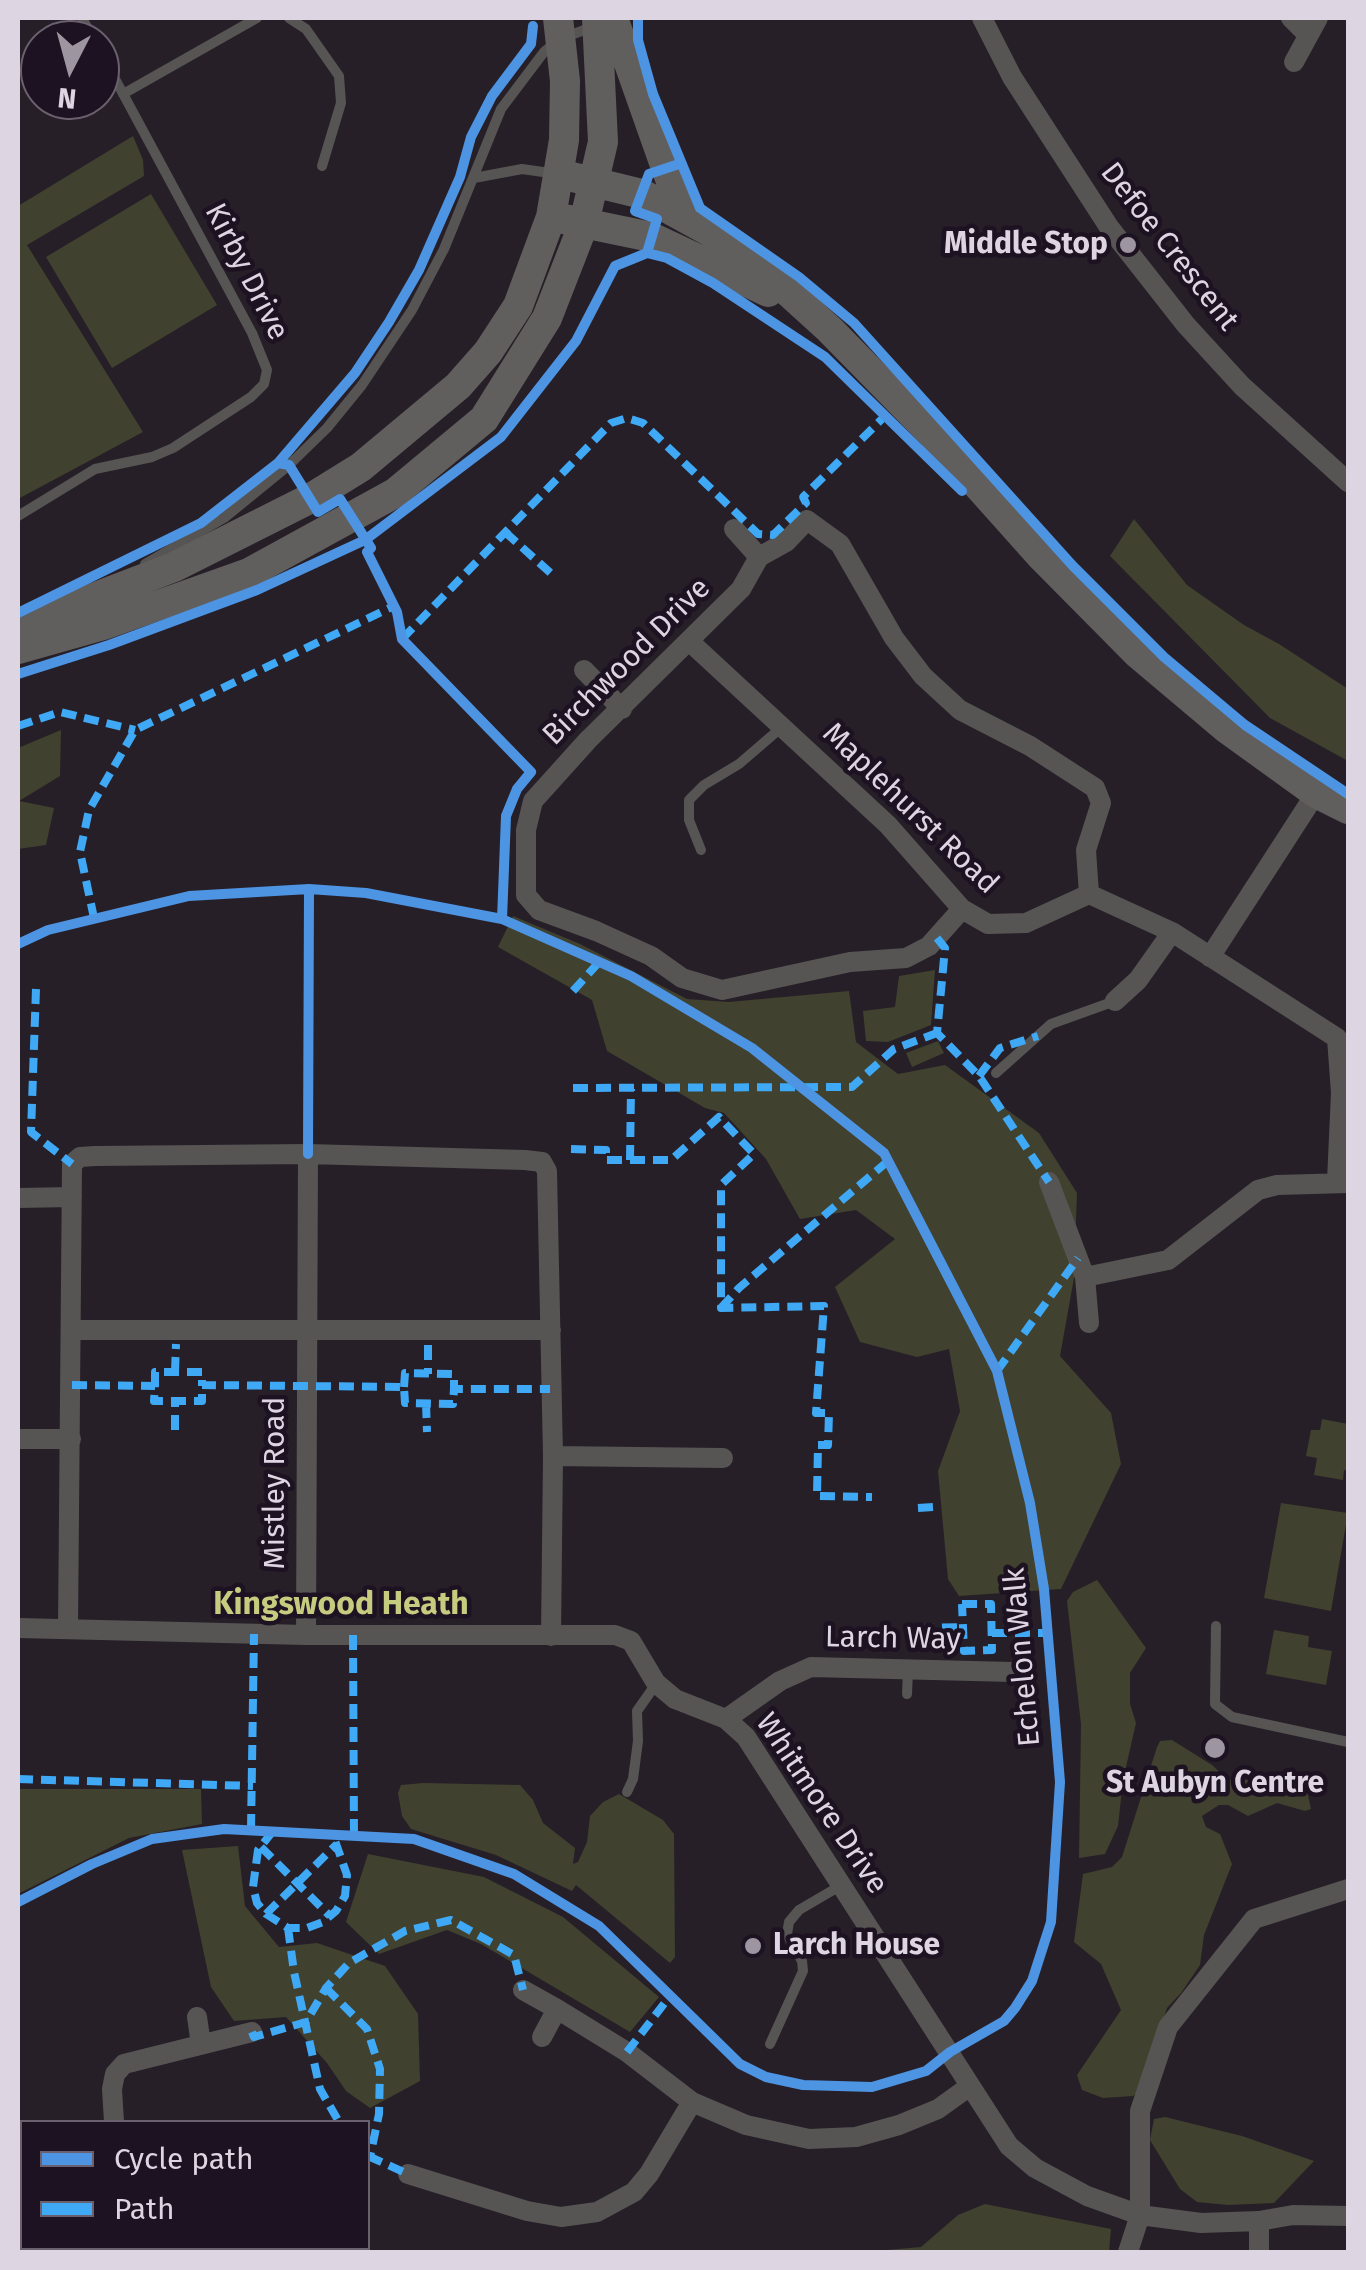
<!DOCTYPE html>
<style>
body{margin:0}
#map{position:relative;width:1366px;height:2270px;overflow:hidden;background:#261f28;font-family:"Fira Sans",sans-serif}
canvas{display:block}
.frame{position:absolute;inset:0;border:20px solid #ddd5e1;pointer-events:none}
.legend{position:absolute;left:20px;top:2120px;width:350px;height:130px;box-sizing:border-box;background:#1d1222;border:2px solid #6a606e;margin:0;padding:12px 18px;list-style:none;font-size:30px;color:#ddd5e1}
.legend li{display:flex;align-items:center;gap:20px;height:50px}
.legend b{width:50px;border:2px solid #6a606e}
.north{position:absolute;left:20px;top:20px;width:100px;height:100px;box-sizing:border-box;background:#1d1222;border:2px solid #6a606e;border-radius:50%;rotate:186deg;font-size:28px;font-weight:700;line-height:40px;text-align:center;color:#ddd5e1}
.north::after{content:'';display:block;margin:auto;width:35px;height:45px;background:#9d95a0;clip-path:polygon(50% 0,100% 100%,50% 72%,0 100%)}
</style>
<div id="map">
<canvas width="1366" height="2270"></canvas>
<div class="frame"></div>
<ul class="legend">
<li><b style="height:12px;background:#4d94e3"></b>Cycle path</li>
<li><b style="height:12px;background:#3fa9f5"></b>Path</li>
</ul>
<div class="north">N</div>
</div>
<script>
const c = document.querySelector('canvas').getContext('2d');
c.lineJoin = 'round';
function fillPath(path, color) {
  c.fillStyle = color;
  c.fill(path, 'evenodd');
}
function poly(rows) {
  const path = new Path2D();
  for (const r of rows) {
    path.moveTo(r[0], r[1]);
    for (let i = 2; i < r.length; i += 2) path.lineTo(r[i], r[i + 1]);
  }
  return path;
}
function strokePath(path, color, width, dash) {
  c.strokeStyle = color;
  c.lineWidth = width;
  c.lineCap = dash ? 'butt' : 'round';
  c.setLineDash(dash || []);
  c.stroke(path);
}
function write(font, color, halo, rows, align = 'center') {
  c.font = font + ' "Fira Sans",sans-serif';
  c.lineWidth = 9;
  c.setLineDash([]);
  c.textBaseline = 'middle';
  c.strokeStyle = halo;
  c.fillStyle = color;
  for (const [text, x, y, turn = 0] of rows) {
    c.save();
    c.translate(x, y);
    c.rotate((+turn || 0) * Math.PI / 180);
    c.textAlign = isNaN(turn) ? turn : align;
    if (halo) c.strokeText(text, 0, 0);
    c.fillText(text, 0, 0);
    c.restore();
  }
}
fillPath(poly([
 [133,136,143,160,144,176,27,245,143,432,18,499,18,206],
 [151,194,217,305,112,368,46,257],
 [1134,519,1187,585,1244,625,1279,644,1348,689,1348,761,1270,718,1110,556],
 [61,730,60,776,19,801,54,808,46,845,18,849,18,748],
 [513,916,580,944,687,999,729,1002,849,991,856,1042,898,1074,945,1065,1039,1133,1077,1193,1074,1278,1060,1356,1111,1413,1121,1464,1061,1589,959,1596,948,1579,938,1471,960,1411,949,1349,917,1357,860,1342,835,1287,895,1239,856,1210,800,1219,766,1159,724,1113,705,1108,607,1051,592,1000,498,947],
 [935,970,931,1025,888,1042,866,1041,863,1011,895,1007,899,976],
 [938,1041,944,1053,912,1067,906,1053],
 [1322,1419,1348,1424,1348,1471,1344,1470,1343,1480,1314,1475,1317,1458,1306,1456,1311,1430,1320,1430],
 [1281,1503,1348,1513,1331,1611,1264,1598],
 [1097,1580,1146,1648,1130,1673,1130,1704,1136,1723,1123,1780,1118,1826,1105,1854,1079,1858,1081,1724,1067,1601,1073,1592],
 [1274,1630,1309,1636,1308,1647,1332,1651,1326,1685,1266,1674],
 [1172,1740,1212,1765,1228,1780,1286,1780,1306,1786,1311,1809,1305,1811,1277,1803,1248,1816,1228,1805,1219,1805,1202,1816,1206,1827,1220,1834,1232,1864,1204,1935,1200,1965,1181,1993,1167,2008,1140,2090,1133,2096,1103,2098,1082,2090,1077,2075,1121,2010,1101,1964,1074,1942,1083,1874,1112,1867,1122,1857,1157,1747,1160,1741],
 [423,1783,520,1785,533,1800,543,1823,575,1848,573,1864,578,1862,587,1842,590,1816,603,1802,619,1794,663,1820,674,1834,675,1957,670,1963,576,1885,572,1891,496,1855,411,1829,402,1816,398,1793,401,1785],
 [18,1789,201,1789,202,1824,129,1838,18,1894],
 [238,1846,245,1906,279,1947,317,1943,385,1966,418,2014,420,2081,370,2108,346,2091,327,2063,286,2017,234,2021,211,1987,182,1850],
 [368,1854,484,1877,563,1917,659,1997,630,2032,481,1944,447,1930,379,1954,346,1922],
 [1165,2117,1242,2136,1314,2161,1274,2203,1228,2205,1197,2202,1180,2189,1150,2140,1154,2119],
 [985,2204,1111,2229,1109,2252,864,2252,921,2247,958,2215]
]), '#40412e');
strokePath(poly([
 [82,18,94,40],
 [289,18,306,29,339,76,341,103,322,166],
 [123,94,257,18],
 [474,178,522,169,557,174],
 [18,516,95,469,152,457,173,448,251,397,264,384,267,370,252,333,100,51],
 [145,564,224,518,289,465,327,428,362,385,412,310,444,249,501,109,544,52,560,39,595,26],
 [701,850,689,820,689,800,704,785,739,764,782,727],
 [996,1073,1051,1024,1115,1001],
 [1216,1626,1215,1704,1232,1717,1348,1742],
 [907,1694,908,1670],
 [627,1792,633,1779,638,1741,637,1711,656,1684],
 [770,2044,803,1971,802,1961,787,1934,789,1922,799,1910,840,1886]
]), '#565553', 10);
strokePath(poly([
 [982,18,1012,77,1109,227,1186,325,1242,386,1348,482],
 [1291,18,1308,35],
 [1294,62,1318,18],
 [734,529,759,557],
 [689,641,888,825,962,909,988,924,1026,923,1089,894,1172,932,1337,1038,1341,1093,1337,1181],
 [584,670,622,709],
 [962,909,929,946,906,958,850,962,722,990,682,978,651,956,596,931,539,910,526,895,526,830,533,801,588,740,741,589,759,557,786,542,807,520,840,544,894,638,923,676,960,710,1030,746,1095,788,1101,803,1086,850,1089,894],
 [1210,957,1316,793],
 [1115,1001,1138,980,1172,932],
 [1049,1182,1085,1277,1089,1323],
 [18,1198,72,1197],
 [1085,1277,1168,1260,1258,1190,1277,1185,1348,1183],
 [72,1330,551,1330],
 [18,1439,71,1439],
 [553,1456,723,1458],
 [18,1628,306,1635,615,1635,631,1641,656,1683,675,1699,726,1719,746,1737,1009,2146,1035,2168,1087,2196,1140,2215,1201,2223,1259,2221,1293,2215,1348,2216],
 [68,1629,72,1164,80,1157,95,1156,308,1154,525,1160,542,1162,547,1171,553,1456,551,1636],
 [306,1635,308,1154],
 [726,1719,780,1681,811,1667,1013,1672],
 [523,1990,557,2009],
 [197,2017,201,2044],
 [542,2037,557,2009,627,2052,692,2102,746,2125,809,2139,856,2137,899,2125,938,2109,970,2086],
 [114,2122,112,2089,115,2074,124,2064,252,2032],
 [408,2174,527,2211,561,2217,597,2212,634,2192,649,2174,692,2102],
 [105,2252,106,2248],
 [231,2252,233,2248],
 [1128,2252,1140,2215,1140,2111,1168,2027,1254,1919,1348,1889],
 [1259,2252,1259,2221]
]), '#565553', 20);
strokePath(poly([
 [613,18,666,168,679,202,691,218],
 [560,174,642,194,711,232,774,279,829,329,932,434,1041,556,1137,653,1226,728,1316,793,1348,809],
 [564,219,651,237,768,292],
 [18,635,80,603,174,567,311,498,361,467,458,386,488,352,518,306,551,217,564,140,565,81,558,18],
 [18,649,103,625,249,573,395,493,484,419,547,318,584,223,603,142,597,18]
]), '#615f5e', 30);
strokePath(poly([
 [505,532,555,577],
 [402,639,611,423,627,418,643,423,758,534,773,535,806,503,803,497,885,416],
 [18,726,60,712,135,730],
 [94,918,80,852,89,810,135,730,394,606],
 [937,938,945,948,937,1033,979,1076,1049,1182],
 [36,989,31,1132,72,1164],
 [573,991,599,962],
 [979,1076,1000,1048,1038,1036],
 [573,1088,852,1087,894,1049,937,1033],
 [571,1149,606,1150,606,1160,671,1160,719,1117,754,1154,721,1185,721,1308,824,1306,816,1413,829,1413,828,1445,818,1445,817,1496,872,1497],
 [630,1160,631,1089],
 [721,1308,739,1288,888,1161],
 [428,1345,428,1374],
 [997,1371,1078,1258],
 [175,1372,176,1344],
 [72,1385,155,1386,154,1401,202,1401,202,1385,404,1387,405,1403,453,1404,454,1389,550,1389],
 [155,1386,155,1372,202,1372,202,1385],
 [404,1387,405,1373,454,1374,454,1389],
 [426,1403,427,1432],
 [175,1430,175,1401],
 [918,1508,934,1507],
 [962,1604,991,1604,992,1650,964,1651,962,1604],
 [919,1628,963,1627],
 [992,1633,1047,1633],
 [353,1635,354,1837],
 [18,1779,253,1786],
 [251,1829,254,1634],
 [273,1831,258,1850,253,1887,257,1903,266,1914,288,1928,307,1928,323,1922,336,1911,345,1896,347,1875,333,1835],
 [261,1847,330,1916],
 [266,1914,337,1844],
 [288,1928,294,1972,320,2089,339,2122],
 [326,1988,367,2029,380,2069,379,2114,370,2157],
 [252,2032,254,2037,306,2022,326,1988,349,1963,405,1931,451,1920,514,1955,523,1990],
 [627,2052,670,1996],
 [368,2156,408,2174]
]), '#3fa9f5', 8, [15, 8]);
strokePath(poly([
 [638,18,638,40,653,94,700,208,799,277,854,323,1073,566,1164,657,1245,725,1348,794],
 [647,253,657,219,635,211,649,174,679,164],
 [278,463,289,465,318,512,340,499,371,548,367,552,397,612,402,639,531,772,517,789,506,816,502,919],
 [18,613,201,523,278,463,355,373,389,322,419,270,460,177,471,137,492,96,531,44,533,26],
 [18,674,109,645,257,590,365,540,501,437,576,341,615,266,647,253,667,258,713,283,825,357,962,491],
 [18,944,48,930,189,896,309,889,366,893,502,919,631,976,752,1048,884,1153,997,1371,1030,1503,1044,1589,1060,1782,1051,1922,1032,1981,1015,2008,1004,2021,950,2052,926,2071,872,2087,803,2085,766,2077,740,2064,599,1926,514,1874,414,1839,224,1829,152,1839,92,1864,18,1902],
 [308,1154,309,889]
]), '#4d94e3', 10);
for (const [x, y, r, color] of [
 [1128,245,10,"#9d95a0"],
 [1215,1748,12,"#9d95a0"],
 [753,1946,10,"#9d95a0"]
]) {
  const dot = new Path2D();
  dot.arc(x, y, r, 0, 2 * Math.PI);
  c.fillStyle = color;
  c.fill(dot);
  strokePath(dot, '#1d1222', 4);
}
write('bold 30px', '#ddd5e1', '#1d1222', [
 ["Middle Stop",1108,245],
 ["St Aubyn Centre",1215,1784,"center"],
 ["Larch House",773,1946,"left"]
], 'right');
write('30px', '#ddd5e1', '#1d1222', [
 ["Defoe Crescent",1169,247,52],
 ["Kirby Drive",246,272,63],
 ["Birchwood Drive",627,662,-45],
 ["Maplehurst Road",910,809,44],
 ["Mistley Road",276,1483,-90],
 ["Larch Way",893,1639,1],
 ["Echelon Walk",1023,1657,-95],
 ["Whitmore Drive",821,1804,56]
]);
write('bold 32px', '#c5cc7f', '#1d1222', [
 ["Kingswood Heath",341,1605]
]);
</script>
